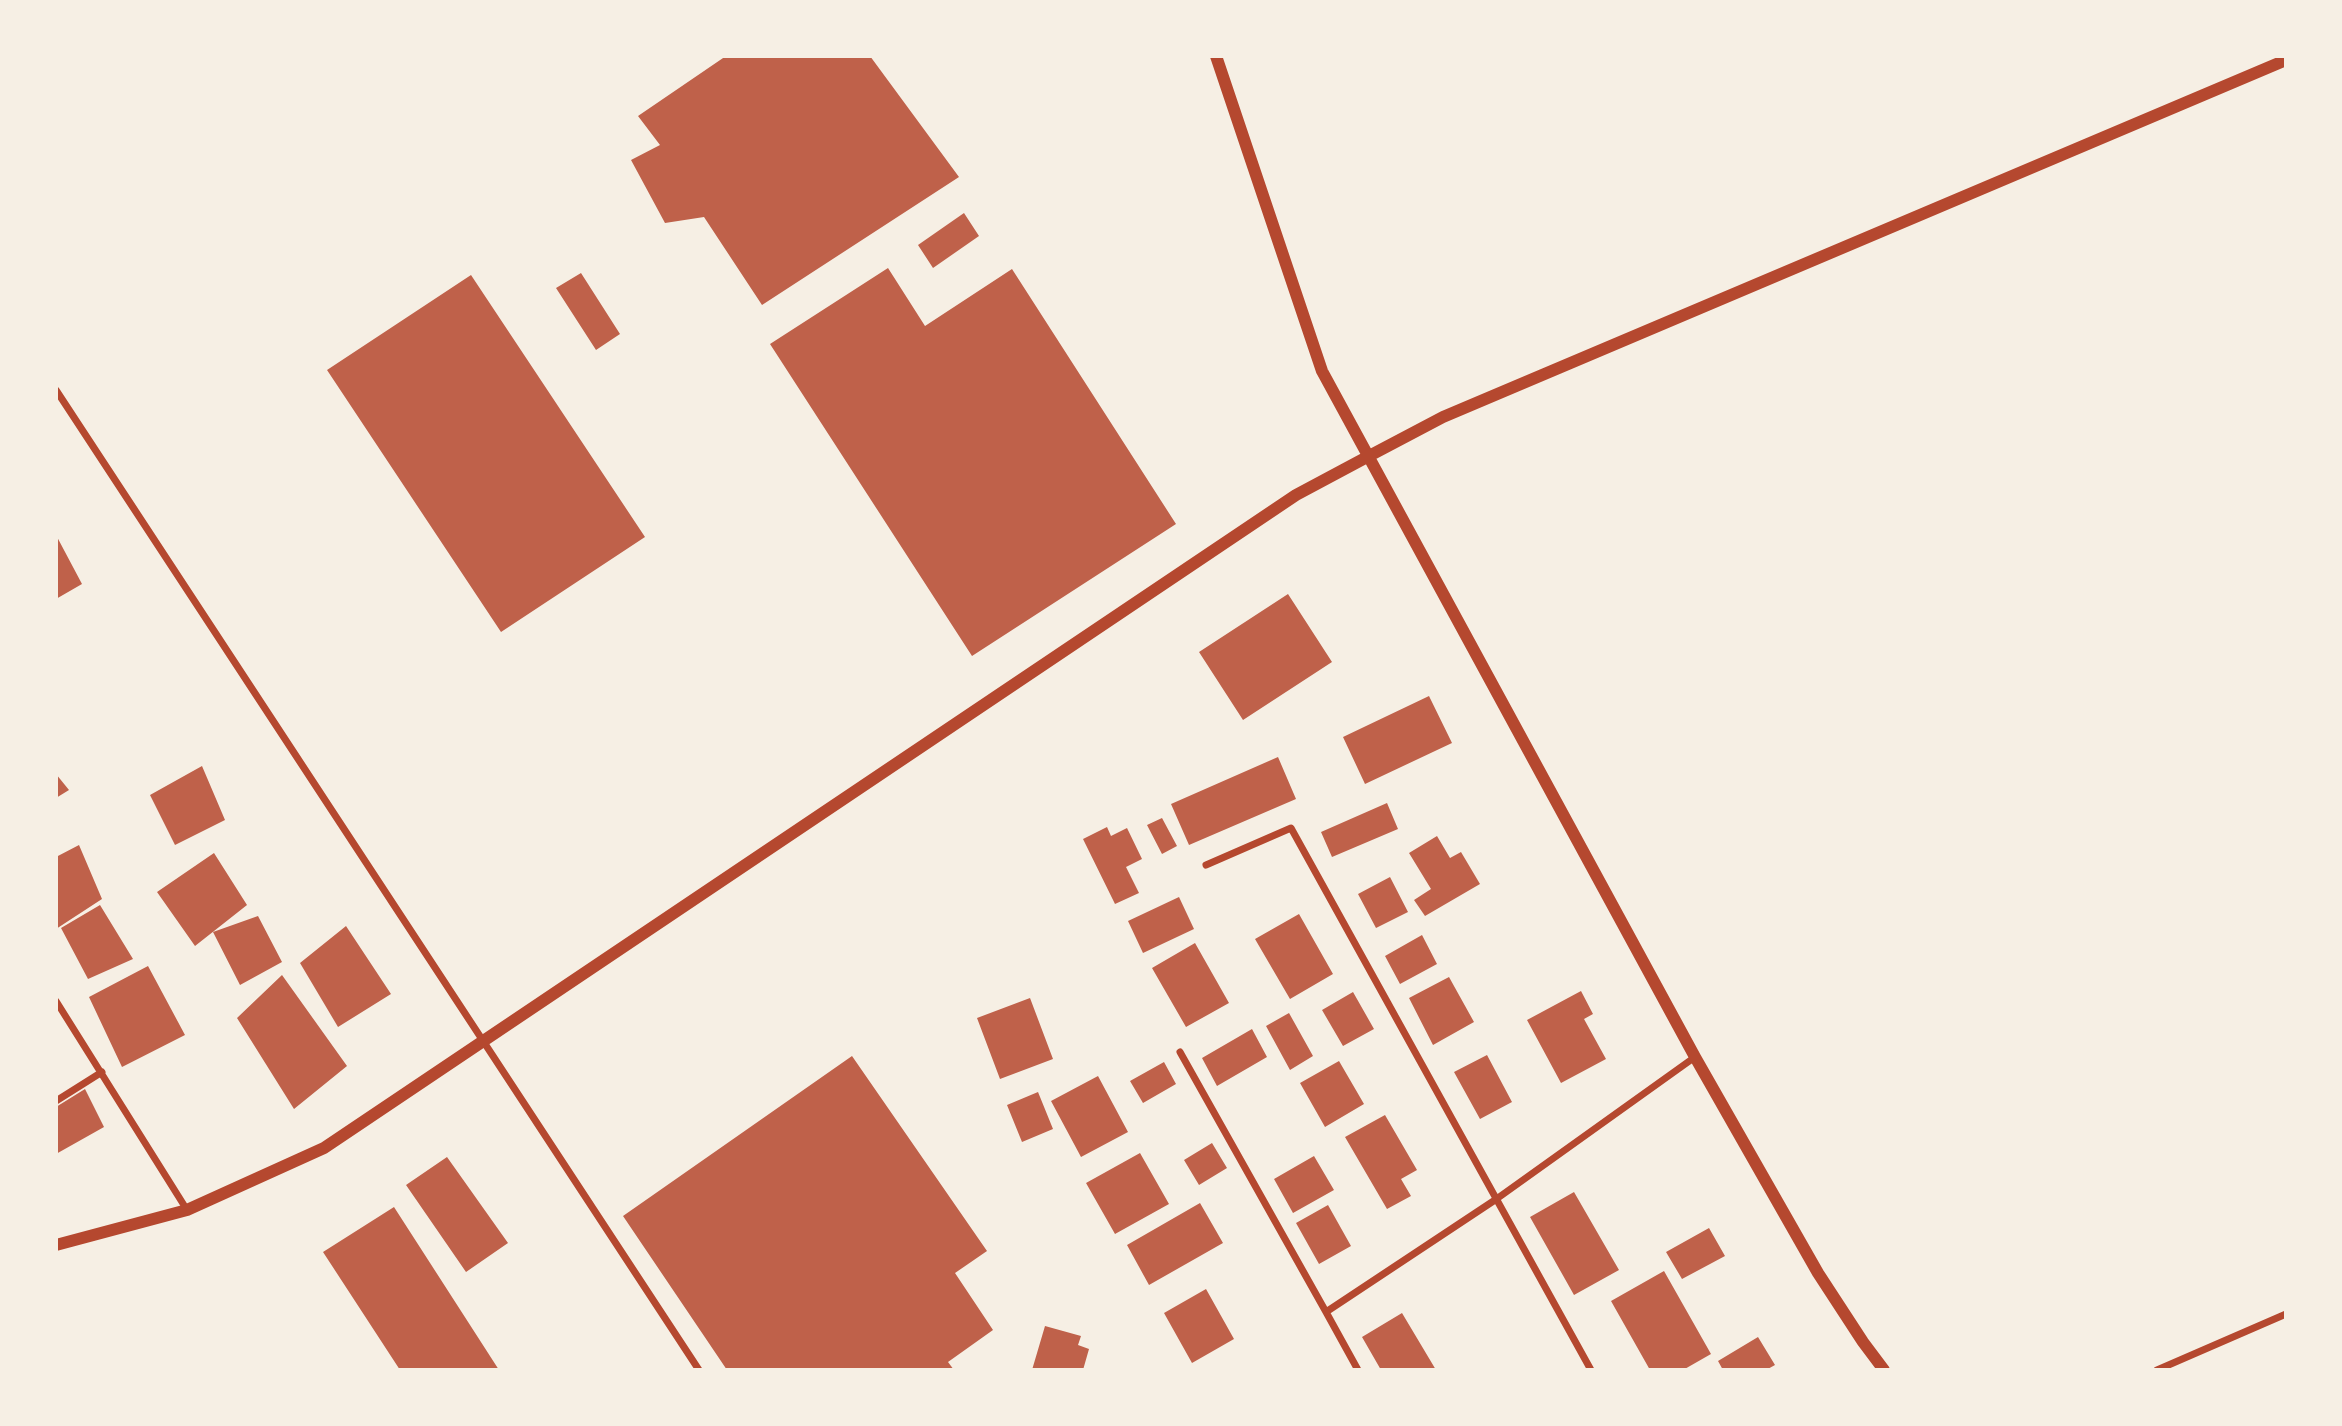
<!DOCTYPE html>
<style>
body{margin:0}
#map{position:relative;width:2342px;height:1426px;overflow:hidden;background:#f6efe4;font-family:"Asap Condensed",sans-serif}
canvas{display:block}
.frame{position:absolute;inset:0;border:58px solid #f6efe4;pointer-events:none}
</style>
<div id="map">
<canvas width="2342" height="1426"></canvas>
<div class="frame"></div>
</div>
<script>
const c = document.querySelector('canvas').getContext('2d');
c.lineJoin = 'round';
function fillPath(path, color) {
  c.fillStyle = color;
  c.fill(path, 'evenodd');
}
function poly(rows) {
  const path = new Path2D();
  for (const r of rows) {
    path.moveTo(r[0], r[1]);
    for (let i = 2; i < r.length; i += 2) path.lineTo(r[i], r[i + 1]);
  }
  return path;
}
function strokePath(path, color, width, dash) {
  c.strokeStyle = color;
  c.lineWidth = width;
  c.lineCap = dash ? 'butt' : 'round';
  c.setLineDash(dash || []);
  c.stroke(path);
}
fillPath(poly([
 [726,56,870,56,959,177,762,305,704,217,665,223,631,160,660,145,638,116],
 [964,213,979,236,933,268,918,245],
 [888,268,925,326,1012,269,1176,524,972,656,770,344],
 [581,273,620,334,596,350,556,288],
 [471,275,645,537,501,632,327,370],
 [56,535,82,584,56,599],
 [1288,594,1332,662,1243,720,1199,652],
 [1429,696,1452,743,1365,784,1343,737],
 [1278,757,1296,799,1189,845,1171,804],
 [202,766,225,820,175,845,150,795],
 [56,774,69,790,56,798],
 [1387,803,1398,829,1332,857,1321,832],
 [1162,818,1177,846,1162,854,1147,825],
 [1107,827,1111,836,1127,828,1142,859,1126,867,1139,893,1115,904,1083,839],
 [1437,836,1450,858,1461,852,1480,884,1425,916,1414,900,1431,889,1409,853],
 [79,845,102,899,56,929,56,857],
 [214,853,247,905,195,946,157,892],
 [1390,877,1408,912,1376,928,1358,894],
 [1179,897,1194,929,1143,953,1128,921],
 [100,905,133,959,88,979,61,928],
 [1299,914,1333,974,1290,999,1255,939],
 [258,916,282,962,240,985,213,932],
 [346,926,391,994,338,1027,300,963],
 [1422,935,1437,964,1400,984,1385,956],
 [1195,943,1229,1003,1186,1027,1152,968],
 [148,966,185,1035,122,1067,89,997],
 [282,975,347,1066,294,1109,237,1018],
 [1449,977,1474,1022,1433,1045,1409,998],
 [1581,991,1593,1014,1584,1019,1606,1059,1561,1083,1527,1020],
 [1353,992,1374,1029,1343,1046,1322,1010],
 [1030,998,1053,1059,1000,1079,977,1018],
 [1289,1013,1313,1056,1290,1070,1266,1026],
 [1252,1029,1267,1057,1217,1086,1202,1058],
 [1487,1055,1512,1102,1480,1119,1454,1072],
 [852,1056,987,1251,955,1273,993,1330,948,1362,954,1370,727,1370,623,1216],
 [1339,1061,1364,1104,1325,1127,1300,1083],
 [1164,1062,1176,1084,1143,1103,1130,1081],
 [1098,1076,1128,1132,1081,1157,1051,1101],
 [85,1089,104,1127,56,1154,56,1107],
 [1038,1092,1053,1129,1022,1142,1007,1105],
 [1385,1115,1417,1170,1401,1179,1411,1196,1387,1209,1345,1137],
 [1212,1143,1227,1168,1199,1185,1184,1160],
 [1140,1153,1169,1204,1115,1234,1086,1183],
 [1314,1156,1334,1190,1293,1213,1274,1179],
 [447,1157,508,1243,466,1272,406,1185],
 [1574,1192,1619,1270,1574,1295,1530,1217],
 [1200,1203,1223,1243,1149,1285,1127,1245],
 [1328,1205,1351,1246,1319,1264,1296,1223],
 [394,1207,499,1370,400,1370,323,1252],
 [1709,1228,1725,1256,1682,1279,1666,1252],
 [1664,1271,1711,1354,1683,1370,1650,1370,1611,1301],
 [1206,1289,1234,1339,1192,1363,1164,1313],
 [1402,1313,1436,1370,1381,1370,1362,1337],
 [1045,1326,1081,1336,1078,1345,1089,1349,1083,1370,1032,1370],
 [1758,1337,1775,1365,1766,1370,1723,1370,1718,1361]
]), '#bf614a');
strokePath(poly([
 [56,390,699,1370],
 [1206,865,1291,828,1591,1370],
 [56,1001,187,1210],
 [1180,1052,1326,1312],
 [56,1101,102,1072],
 [1358,1370,1326,1312,1495,1200,1695,1057],
 [2157,1370,2286,1314]
]), '#b5482f', 7);
strokePath(poly([
 [1216,56,1322,371,1695,1057,1818,1273,1863,1342,1884,1370],
 [56,1245,187,1210,324,1148,1296,495,1369,456,1443,417,2286,60]
]), '#b5482f', 12);
</script>
